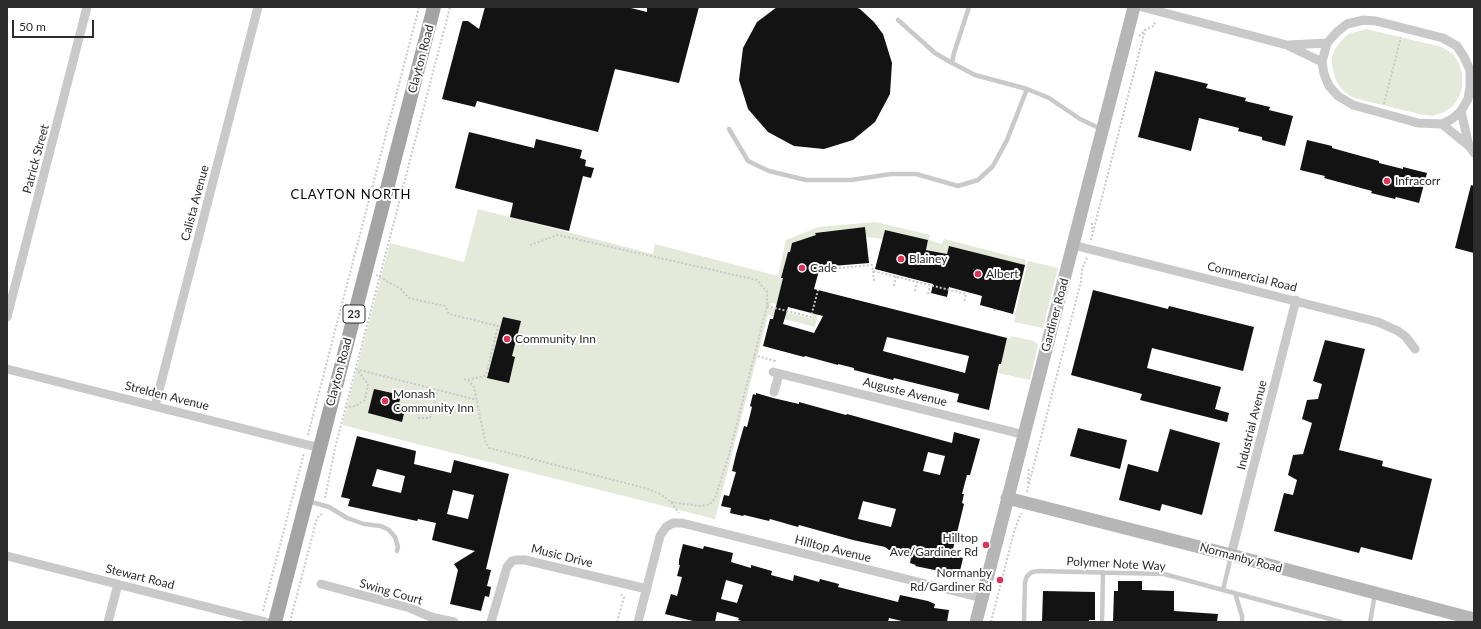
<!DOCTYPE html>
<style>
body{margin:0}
#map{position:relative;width:1481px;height:629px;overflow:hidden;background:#fff;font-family:Lato,sans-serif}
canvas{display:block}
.frame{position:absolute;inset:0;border:8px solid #2c2c2c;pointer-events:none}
.scale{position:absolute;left:12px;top:20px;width:82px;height:18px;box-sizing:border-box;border:2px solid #2c2c2c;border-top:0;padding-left:5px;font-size:12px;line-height:14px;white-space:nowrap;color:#2c2c2c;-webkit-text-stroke:3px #fff;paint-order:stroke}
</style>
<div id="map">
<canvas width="1481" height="629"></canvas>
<div class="frame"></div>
<div class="scale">50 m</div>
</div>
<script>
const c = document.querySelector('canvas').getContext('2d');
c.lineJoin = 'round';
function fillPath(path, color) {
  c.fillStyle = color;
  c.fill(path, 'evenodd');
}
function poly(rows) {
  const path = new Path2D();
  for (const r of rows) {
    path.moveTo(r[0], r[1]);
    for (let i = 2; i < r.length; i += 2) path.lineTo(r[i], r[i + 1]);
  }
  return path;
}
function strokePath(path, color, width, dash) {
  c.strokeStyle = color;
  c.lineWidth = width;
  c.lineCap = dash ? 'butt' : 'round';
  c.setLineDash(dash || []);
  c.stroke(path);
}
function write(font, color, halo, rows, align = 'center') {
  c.font = font + ' Lato,sans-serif';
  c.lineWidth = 4;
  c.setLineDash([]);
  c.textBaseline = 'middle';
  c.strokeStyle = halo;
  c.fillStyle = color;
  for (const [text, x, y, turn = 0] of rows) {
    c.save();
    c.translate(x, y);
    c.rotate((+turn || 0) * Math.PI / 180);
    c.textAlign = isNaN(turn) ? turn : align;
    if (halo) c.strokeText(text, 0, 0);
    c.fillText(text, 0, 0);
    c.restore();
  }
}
fillPath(poly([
 [1366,29,1442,47,1454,55,1459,64,1462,74,1462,87,1459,97,1453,106,1444,112,1433,116,1419,114,1354,98,1346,93,1341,88,1336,81,1332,66,1332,57,1335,49,1341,41,1348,34],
 [478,209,653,254,655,244,778,276,786,240,818,227,876,222,930,235,929,240,942,244,944,239,1026,260,1025,265,949,246,947,255,926,249,928,240,885,230,883,239,866,237,865,227,819,232,815,233,816,235,792,243,790,252,788,252,781,278,783,279,777,304,771,303,770,308,812,319,818,298,822,299,815,327,768,315,715,519,342,425,390,243,464,262],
 [1028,261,1058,268,1043,328,1014,322,1016,315,1015,314],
 [1011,336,1034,341,1038,345,1030,380,998,373,1007,338,1010,339]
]), '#e4e9d9');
fillPath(poly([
 [485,7,627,7,647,12,647,7,699,7,679,83,615,69,598,132,477,101,475,107,442,99,462,23,463,21,468,21,479,29],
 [777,7,855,7,860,9,874,22,883,34,892,63,890,94,875,122,853,140,824,149,794,146,768,132,748,109,739,80,743,48,757,22],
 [1155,71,1208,84,1206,88,1246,98,1245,101,1270,107,1269,110,1293,116,1285,146,1262,140,1262,137,1238,131,1239,128,1199,118,1191,151,1138,137],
 [469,132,534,148,536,139,582,150,580,158,586,160,585,166,594,168,591,178,583,176,569,231,510,217,513,203,455,188],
 [1307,140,1332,146,1332,148,1379,161,1379,163,1403,169,1403,167,1427,173,1419,203,1396,197,1395,199,1371,193,1372,191,1324,178,1325,176,1300,170],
 [1471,185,1474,186,1474,253,1455,248],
 [865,227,869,263,820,267,814,289,1007,338,1001,364,999,364,989,410,957,402,959,394,894,378,893,380,854,370,854,368,838,364,838,365,805,356,804,357,763,346,770,319,773,319,783,278,781,278,788,252,790,252,792,243,816,235,815,233],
 [788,307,823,316,814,333,783,324],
 [887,337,969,356,965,373,883,351],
 [885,230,928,240,926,250,947,254,949,246,1025,265,1013,314,980,305,982,296,949,287,947,297,931,293,933,284,875,269],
 [1093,290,1168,309,1169,306,1254,327,1243,371,1152,348,1147,368,1221,387,1215,409,1229,413,1227,422,1140,400,1142,394,1071,375],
 [503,317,521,321,512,356,515,357,509,383,487,378],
 [1325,340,1365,349,1339,450,1383,461,1382,466,1432,479,1412,560,1361,547,1359,553,1274,531,1284,493,1293,495,1297,480,1288,475,1293,455,1303,454,1312,423,1302,419,1307,400,1318,399,1322,384,1313,381],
 [374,389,401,395,398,407,405,409,402,422,368,413],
 [756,393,773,398,799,404,799,402,846,415,847,414,952,443,954,432,980,439,970,475,967,475,962,494,964,494,962,503,964,504,953,549,955,550,954,556,963,558,959,575,915,566,916,565,910,563,911,558,894,553,895,551,889,550,885,547,853,540,799,525,798,527,770,519,769,521,744,515,743,516,730,513,731,508,721,506,724,495,729,496,736,472,732,471,736,454,744,426,747,427,752,407,750,406,753,394,756,395],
 [928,452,945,456,940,475,923,471],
 [863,501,896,509,891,527,858,519],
 [1078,428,1127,440,1120,469,1070,456],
 [1170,429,1220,443,1202,515,1162,504,1160,511,1119,500,1128,464,1158,472],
 [357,436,416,451,414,464,451,473,454,460,509,474,486,569,491,570,487,586,491,587,489,597,485,596,481,611,450,604,458,570,454,564,475,551,432,540,436,523,418,519,417,521,348,506,350,499,341,497],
 [377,469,405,476,401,493,372,486],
 [453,490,474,495,468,519,447,514],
 [683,544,703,549,704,546,733,553,731,562,751,568,751,565,772,571,771,575,793,581,794,575,819,582,820,579,839,584,838,587,898,602,900,595,928,601,935,604,934,608,949,610,947,622,906,622,889,618,888,622,745,622,738,620,739,618,717,612,715,622,697,622,665,614,671,594,677,596,682,577,677,576,680,565,679,565,679,560],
 [726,580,743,585,737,603,721,599],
 [1118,581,1142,581,1142,590,1174,591,1174,611,1218,614,1217,622,1113,622,1114,591,1118,591],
 [1043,591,1095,592,1095,620,1089,620,1089,622,1042,622]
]), '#131313');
strokePath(poly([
 [1139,36,1145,30,1154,26,1155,21],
 [1384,104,1401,37],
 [1092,223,1092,232],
 [1091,240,1145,30],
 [530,245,558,235,757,280,767,292,767,306,728,458,715,498,709,505,699,506,671,502],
 [822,267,823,268],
 [827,269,872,265,873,271,966,294,964,303],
 [873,271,874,281],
 [376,275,401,289,409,298,445,306,449,314,498,326,486,375],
 [894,286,896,275],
 [915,291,917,282],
 [928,294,930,285],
 [767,306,811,317,818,290],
 [994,311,995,309],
 [754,355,775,361,775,363],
 [356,369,477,400],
 [464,379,468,380,474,387,485,441,489,448,645,488,660,494,671,502,679,513],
 [468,380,488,375],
 [345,407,356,406,365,400,368,384,357,370],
 [418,418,430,418,438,390],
 [308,435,419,7],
 [1028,483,1029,469],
 [1027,492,1081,281,1082,269,1087,258],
 [325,498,335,448,450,7],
 [263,611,304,453],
 [290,622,317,518,321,515,322,512],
 [617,622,624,597,620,593],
 [991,622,1014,532,1021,513]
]), '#c9c9c9', 2, [2, 2]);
strokePath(poly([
 [969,7,954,53,952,63,975,75,1027,89,1049,98,1080,119,1101,129],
 [898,20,935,53,952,63],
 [729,129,748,161,769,171,806,180,851,180,891,174,916,174,958,186,978,180,993,166,1007,140,1027,89],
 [308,501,329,507,347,518,364,524,381,526,389,530,395,537,398,547,397,551],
 [1223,590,1231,556],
 [1235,593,1242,616,1242,622],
 [1024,622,1025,582,1027,576,1032,572,1039,571,1164,574,1341,622],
 [1102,622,1103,572],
 [1370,622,1375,594]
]), '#c9c9c9', 4.5);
strokePath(poly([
 [1142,7,1287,45,1322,62],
 [1364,20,1376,21,1443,38,1457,46,1464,57,1470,70,1470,87,1468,99,1461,111,1452,119,1442,124,1418,123,1353,105,1338,96,1329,86,1324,74,1322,62,1327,43,1337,32,1347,24,1364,20],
 [1289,45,1327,43],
 [1461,111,1469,146],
 [1442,124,1469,146,1474,153],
 [1073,245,1378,322,1398,331,1406,337,1415,349],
 [7,317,87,7],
 [7,369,320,448],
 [773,372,1025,435],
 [774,392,779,374],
 [155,406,258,7],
 [1231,555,1296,300],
 [7,556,266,622],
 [321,584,410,608,431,617,454,622],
 [108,622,118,584],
 [491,622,507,567,512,561,516,560,525,560,647,589],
 [638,622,660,536,666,527,673,523,682,523,982,598]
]), '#c9c9c9', 9);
strokePath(poly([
 [1007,498,1231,555,1474,619],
 [976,622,1134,7]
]), '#b6b6b6', 13);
strokePath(poly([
 [275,622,434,7]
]), '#a4a4a4', 14);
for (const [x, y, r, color] of [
 [1387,181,4,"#de3258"],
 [901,259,4,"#de3258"],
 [802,268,4,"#de3258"],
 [978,274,4,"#de3258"],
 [507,339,4,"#de3258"],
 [385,401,4,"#de3258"],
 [986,545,4,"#de3258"],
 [1000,580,4,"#de3258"]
]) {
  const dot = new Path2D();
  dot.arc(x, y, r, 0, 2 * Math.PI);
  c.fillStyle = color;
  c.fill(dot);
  strokePath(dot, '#fff', 1.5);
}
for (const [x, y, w] of [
 [354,314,22]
]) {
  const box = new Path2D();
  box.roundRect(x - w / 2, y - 9, w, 18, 3);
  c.fillStyle = '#fff';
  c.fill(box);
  strokePath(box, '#2c2c2c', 1);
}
write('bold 11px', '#2c2c2c', null, [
 ["23",354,314]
]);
write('12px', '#2c2c2c', '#fff', [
 ["Clayton Road",421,59,-75],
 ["Patrick Street",36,159,-75],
 ["Calista Avenue",195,203,-75],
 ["Commercial Road",1252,277,14],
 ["Gardiner Road",1055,315,-75],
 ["Clayton Road",339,372,-75],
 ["Auguste Avenue",905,392,14],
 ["Strelden Avenue",167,396,14],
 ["Industrial Avenue",1252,425,-76],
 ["Hilltop Avenue",833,549,14],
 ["Music Drive",562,556,14],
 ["Normanby Road",1241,558,15],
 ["Polymer Note Way",1116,564,3],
 ["Stewart Road",140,577,14],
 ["Swing Court",391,592,16]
]);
write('12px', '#2c2c2c', '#fff', [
 ["Infracorr",1395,181],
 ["Blainey",909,259],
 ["Cade",810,268],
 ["Albert",986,274],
 ["Community Inn",515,339],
 ["Monash",393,394],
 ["Community Inn",393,408],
 ["Hilltop",978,538,"right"],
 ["Ave/Gardiner Rd",978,552,"right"],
 ["Normanby",992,573,"right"],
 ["Rd/Gardiner Rd",992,587,"right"]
], 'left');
c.letterSpacing = '1px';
write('13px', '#000', '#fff', [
 ["CLAYTON NORTH",351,195]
]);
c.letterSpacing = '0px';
</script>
